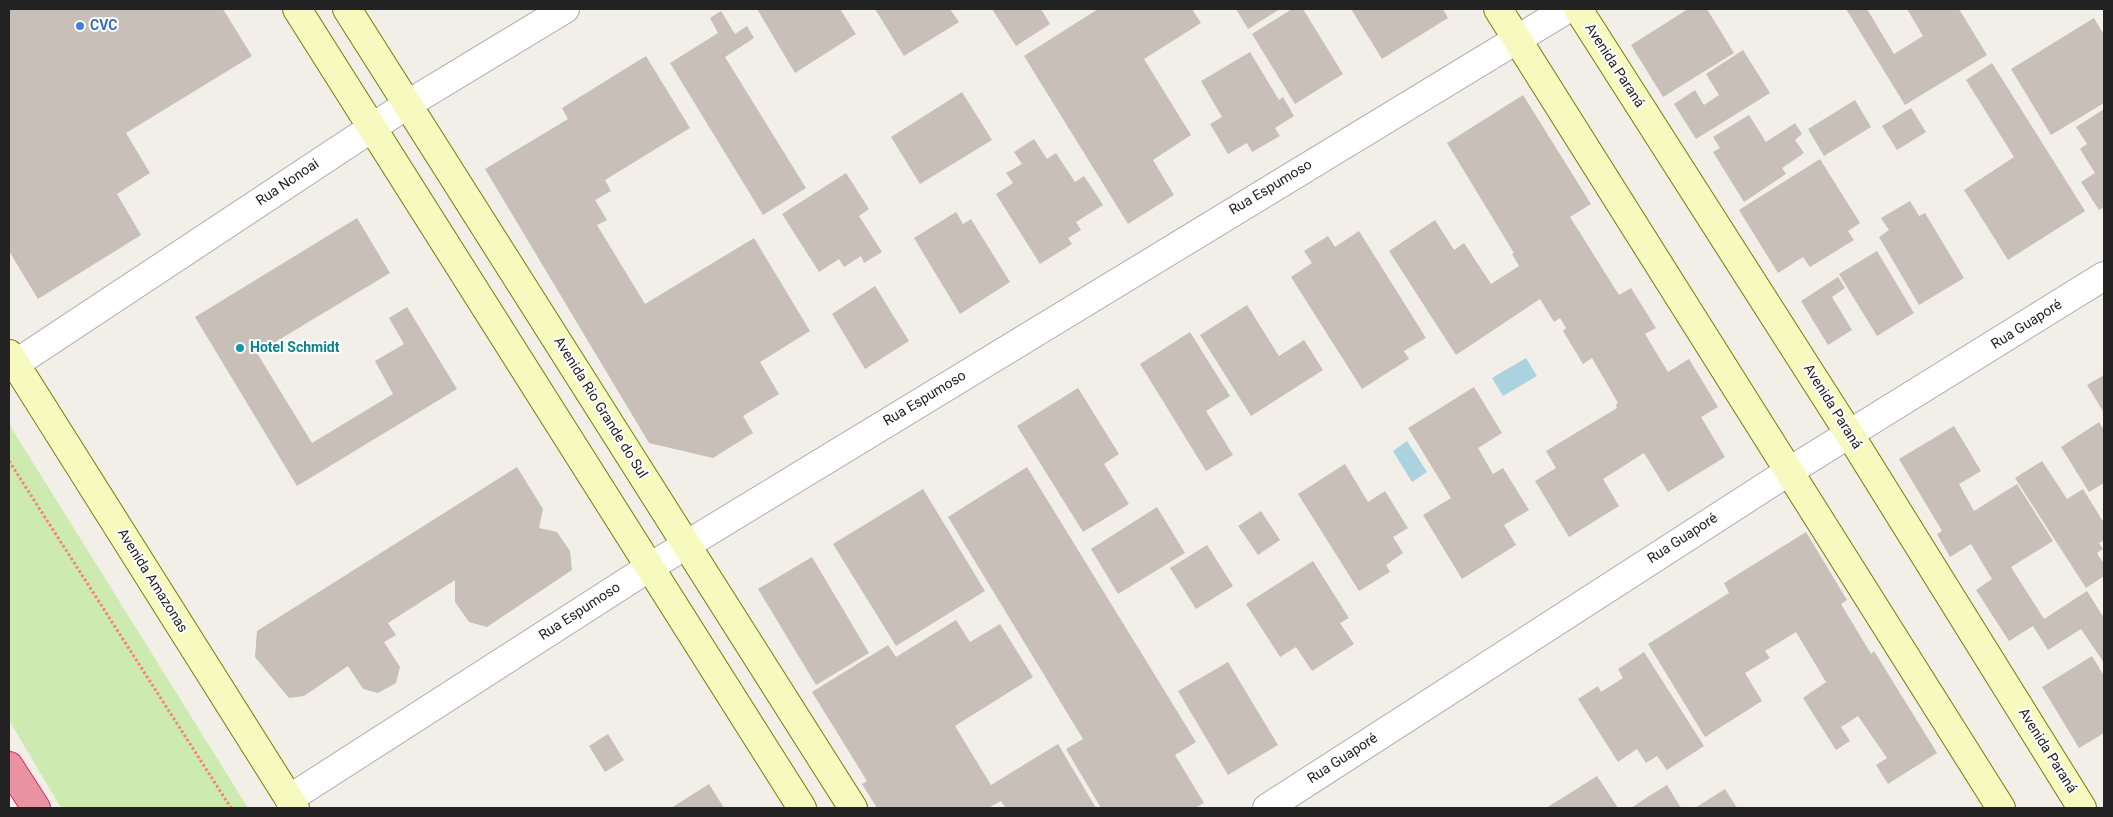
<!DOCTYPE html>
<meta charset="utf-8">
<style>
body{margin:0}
#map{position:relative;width:2113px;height:817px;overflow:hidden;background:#f2efe9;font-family:Roboto,sans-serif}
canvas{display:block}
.frame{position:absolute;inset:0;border:10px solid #222;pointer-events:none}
</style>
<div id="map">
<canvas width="2113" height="817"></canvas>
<div class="frame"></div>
</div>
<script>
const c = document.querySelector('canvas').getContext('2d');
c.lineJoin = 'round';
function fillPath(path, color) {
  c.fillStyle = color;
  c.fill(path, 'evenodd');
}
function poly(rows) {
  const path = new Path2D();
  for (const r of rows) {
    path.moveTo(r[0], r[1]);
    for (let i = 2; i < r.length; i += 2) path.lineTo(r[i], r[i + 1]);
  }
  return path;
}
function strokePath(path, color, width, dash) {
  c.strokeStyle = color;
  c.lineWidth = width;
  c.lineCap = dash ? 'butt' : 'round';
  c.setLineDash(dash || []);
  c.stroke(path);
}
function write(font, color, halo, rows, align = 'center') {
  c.font = font + ' Roboto,sans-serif';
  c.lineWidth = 4;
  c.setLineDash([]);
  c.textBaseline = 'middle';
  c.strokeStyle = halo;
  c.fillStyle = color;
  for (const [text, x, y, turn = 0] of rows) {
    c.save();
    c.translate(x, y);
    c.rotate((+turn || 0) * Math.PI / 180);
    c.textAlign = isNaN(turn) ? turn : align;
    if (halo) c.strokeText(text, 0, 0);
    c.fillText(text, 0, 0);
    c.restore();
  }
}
fillPath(poly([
 [9,424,248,808,61,808,9,720]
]), '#cdebb0');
fillPath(poly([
 [1526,358,1537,376,1503,396,1492,378],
 [1407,441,1427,472,1412,482,1393,451]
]), '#aad3df');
fillPath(poly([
 [9,9,223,9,252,56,126,133,150,173,117,194,141,235,38,299,9,251],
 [757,9,840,9,856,34,795,73],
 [875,9,950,9,959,22,904,56],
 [992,9,1041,9,1050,24,1016,46],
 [1098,9,1192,9,1201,23,1144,59,1191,135,1153,160,1174,195,1128,224,1024,56],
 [1236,9,1280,9,1248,29],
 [1292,9,1303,9,1343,74,1295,104,1252,34],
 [1351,9,1443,9,1448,18,1382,59],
 [1688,9,1707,9,1734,53,1663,97,1631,45],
 [1846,9,1867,9,1894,54,1923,36,1907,9,1959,9,1987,55,1905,105],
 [721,11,735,34,747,26,754,38,725,57,806,188,763,215,670,63,718,33,710,18],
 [2094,18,2104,35,2104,103,2051,135,2011,69],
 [1743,50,1770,93,1696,139,1674,104,1695,90,1704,105,1719,95,1706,74],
 [1250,52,1279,100,1283,97,1294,116,1275,128,1280,136,1252,152,1247,143,1228,154,1210,124,1222,117,1201,81],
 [646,56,690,128,605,180,611,191,595,200,607,220,597,225,645,304,754,238,810,331,760,362,779,394,743,416,753,433,713,458,649,443,485,169,568,119,562,108],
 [1992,63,2085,211,2008,260,1964,190,2014,157,1966,80],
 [962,92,992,140,920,184,891,137],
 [1523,95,1591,204,1570,217,1619,295,1631,288,1656,328,1645,334,1668,372,1689,359,1718,407,1701,417,1725,457,1668,492,1644,453,1603,479,1619,506,1569,537,1535,481,1556,468,1546,451,1617,408,1616,404,1618,403,1592,358,1583,364,1563,331,1566,328,1560,318,1554,322,1540,299,1456,355,1389,251,1435,220,1454,250,1464,243,1491,284,1519,266,1512,254,1514,253,1447,143],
 [1855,100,1871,127,1824,156,1808,129],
 [1911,108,1926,132,1897,150,1882,126],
 [2104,109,2104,207,2099,210,2081,182,2095,173,2080,149,2087,144,2076,127],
 [1749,115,1766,142,1795,123,1802,134,1795,140,1804,153,1782,168,1786,174,1744,202,1713,152,1720,148,1713,137],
 [1034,139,1047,159,1056,153,1075,182,1084,176,1103,205,1076,222,1081,230,1068,238,1072,244,1040,264,996,194,1013,183,1006,173,1022,164,1014,152],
 [1820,159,1860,223,1848,231,1854,240,1810,267,1803,257,1778,273,1739,210],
 [846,173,869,209,859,216,882,252,864,263,861,256,844,267,839,259,819,272,782,214],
 [1910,201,1919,216,1925,213,1964,278,1919,305,1879,237,1889,230,1881,218],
 [956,212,963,224,971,219,1010,282,960,314,914,238],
 [357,218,390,273,257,353,312,443,393,394,375,361,404,344,389,318,407,307,457,389,297,486,195,317],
 [1359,231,1426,338,1404,351,1409,359,1362,389,1291,277,1312,263,1304,251,1328,236,1335,247],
 [1877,251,1914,313,1877,336,1839,274],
 [1838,277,1845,288,1832,297,1852,330,1828,345,1801,301],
 [875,286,909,341,865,369,832,314],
 [1247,305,1279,356,1304,340,1323,370,1251,416,1200,335],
 [1190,332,1230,396,1206,411,1233,455,1206,471,1140,364],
 [2104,375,2104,413,2087,385],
 [1474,387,1502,433,1478,448,1493,474,1503,468,1529,510,1504,525,1516,545,1462,579,1423,515,1451,498,1408,428],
 [1078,388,1119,454,1104,464,1129,504,1083,532,1017,426],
 [2099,422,2104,430,2104,483,2089,492,2061,447],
 [1954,426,1981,471,1959,484,1974,511,2017,484,2053,541,2011,567,2044,619,2087,591,2104,618,2104,663,2081,629,2048,650,2033,626,2009,641,1976,590,1992,579,1971,544,1950,557,1937,534,1942,531,1899,459],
 [2042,461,2067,499,2083,489,2104,523,2104,540,2099,543,2103,549,2097,553,2104,564,2104,576,2086,588,2015,478],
 [1345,464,1368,502,1385,491,1408,528,1393,537,1403,553,1386,565,1390,572,1359,591,1298,494],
 [517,467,543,509,539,528,557,532,570,551,572,570,487,627,469,622,455,602,455,580,388,623,396,635,384,642,400,667,396,683,378,693,363,689,348,666,304,696,289,698,255,657,257,631],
 [1027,467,1196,742,1175,755,1204,803,1195,808,1101,808,1066,749,1083,739,948,517],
 [923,489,985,591,896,646,833,544],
 [1157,507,1185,553,1118,594,1091,549],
 [1261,511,1280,540,1258,555,1238,526],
 [1806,532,1847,600,1841,604,1871,654,1874,651,1937,753,1888,784,1876,765,1887,758,1858,716,1841,727,1850,741,1836,750,1803,698,1826,682,1796,632,1765,651,1770,658,1745,673,1762,701,1705,737,1648,644,1729,593,1724,583],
 [1207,545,1233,586,1196,609,1170,568],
 [812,557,869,653,816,685,758,589],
 [1313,561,1349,618,1340,623,1354,644,1312,671,1296,647,1280,657,1246,604],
 [956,620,970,642,1000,624,1033,677,955,726,991,785,1058,744,1096,808,1006,808,1001,801,988,808,877,808,862,784,867,781,812,692,888,645,896,657],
 [1644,652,1704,746,1667,770,1657,756,1646,763,1637,749,1618,762,1578,699,1598,686,1601,692,1623,678,1618,669],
 [2092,656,2104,676,2104,733,2079,748,2042,687],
 [1228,662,1278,745,1228,775,1178,691],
 [608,734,624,760,605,772,589,746],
 [1597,776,1618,808,1546,808,1575,790],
 [709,784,724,808,671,808],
 [1667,785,1681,808,1631,808,1646,798],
 [1725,789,1737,808,1695,808]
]), '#c7bfb8');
const street = poly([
 [15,364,408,104,565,9],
 [289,799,650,567,1567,9],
 [1267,808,1788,472,2104,276]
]);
const secondary = poly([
 [297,9,802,808],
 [347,9,853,808],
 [1498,9,2001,808],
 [1578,9,1850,435,2082,808],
 [9,354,295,808]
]);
const highway = poly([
 [9,766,36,808]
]);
strokePath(street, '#a9a9a9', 30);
strokePath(secondary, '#707d05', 30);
strokePath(highway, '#dc2a67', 30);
strokePath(poly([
 [9,461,231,808]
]), '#fa8072', 3, [2.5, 2.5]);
strokePath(street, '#fff', 28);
strokePath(secondary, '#f7fabf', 28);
strokePath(highway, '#e892a2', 28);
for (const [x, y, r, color] of [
 [80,26,5,"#3f7fe0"],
 [240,348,5,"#0f9aa8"]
]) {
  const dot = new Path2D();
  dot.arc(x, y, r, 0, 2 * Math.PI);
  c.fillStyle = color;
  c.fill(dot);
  strokePath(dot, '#fff', 2);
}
write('bold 14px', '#366cbe', '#fff', [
 ["CVC",90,26]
], 'left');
write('14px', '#222', '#fff', [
 ["Avenida Paraná",1614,66,57],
 ["Rua Nonoai",288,183,-34],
 ["Rua Espumoso",1271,188,-31],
 ["Rua Guaporé",2027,325,-32],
 ["Rua Espumoso",925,399,-31],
 ["Avenida Paraná",1832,407,58],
 ["Avenida Rio Grande do Sul",600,408,58],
 ["Rua Guaporé",1683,539,-33],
 ["Avenida Amazonas",152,581,58],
 ["Rua Espumoso",580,612,-33],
 ["Avenida Paraná",2047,751,58],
 ["Rua Guaporé",1343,759,-33]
]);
write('bold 14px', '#0d838f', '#fff', [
 ["Hotel Schmidt",250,348]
], 'left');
</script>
